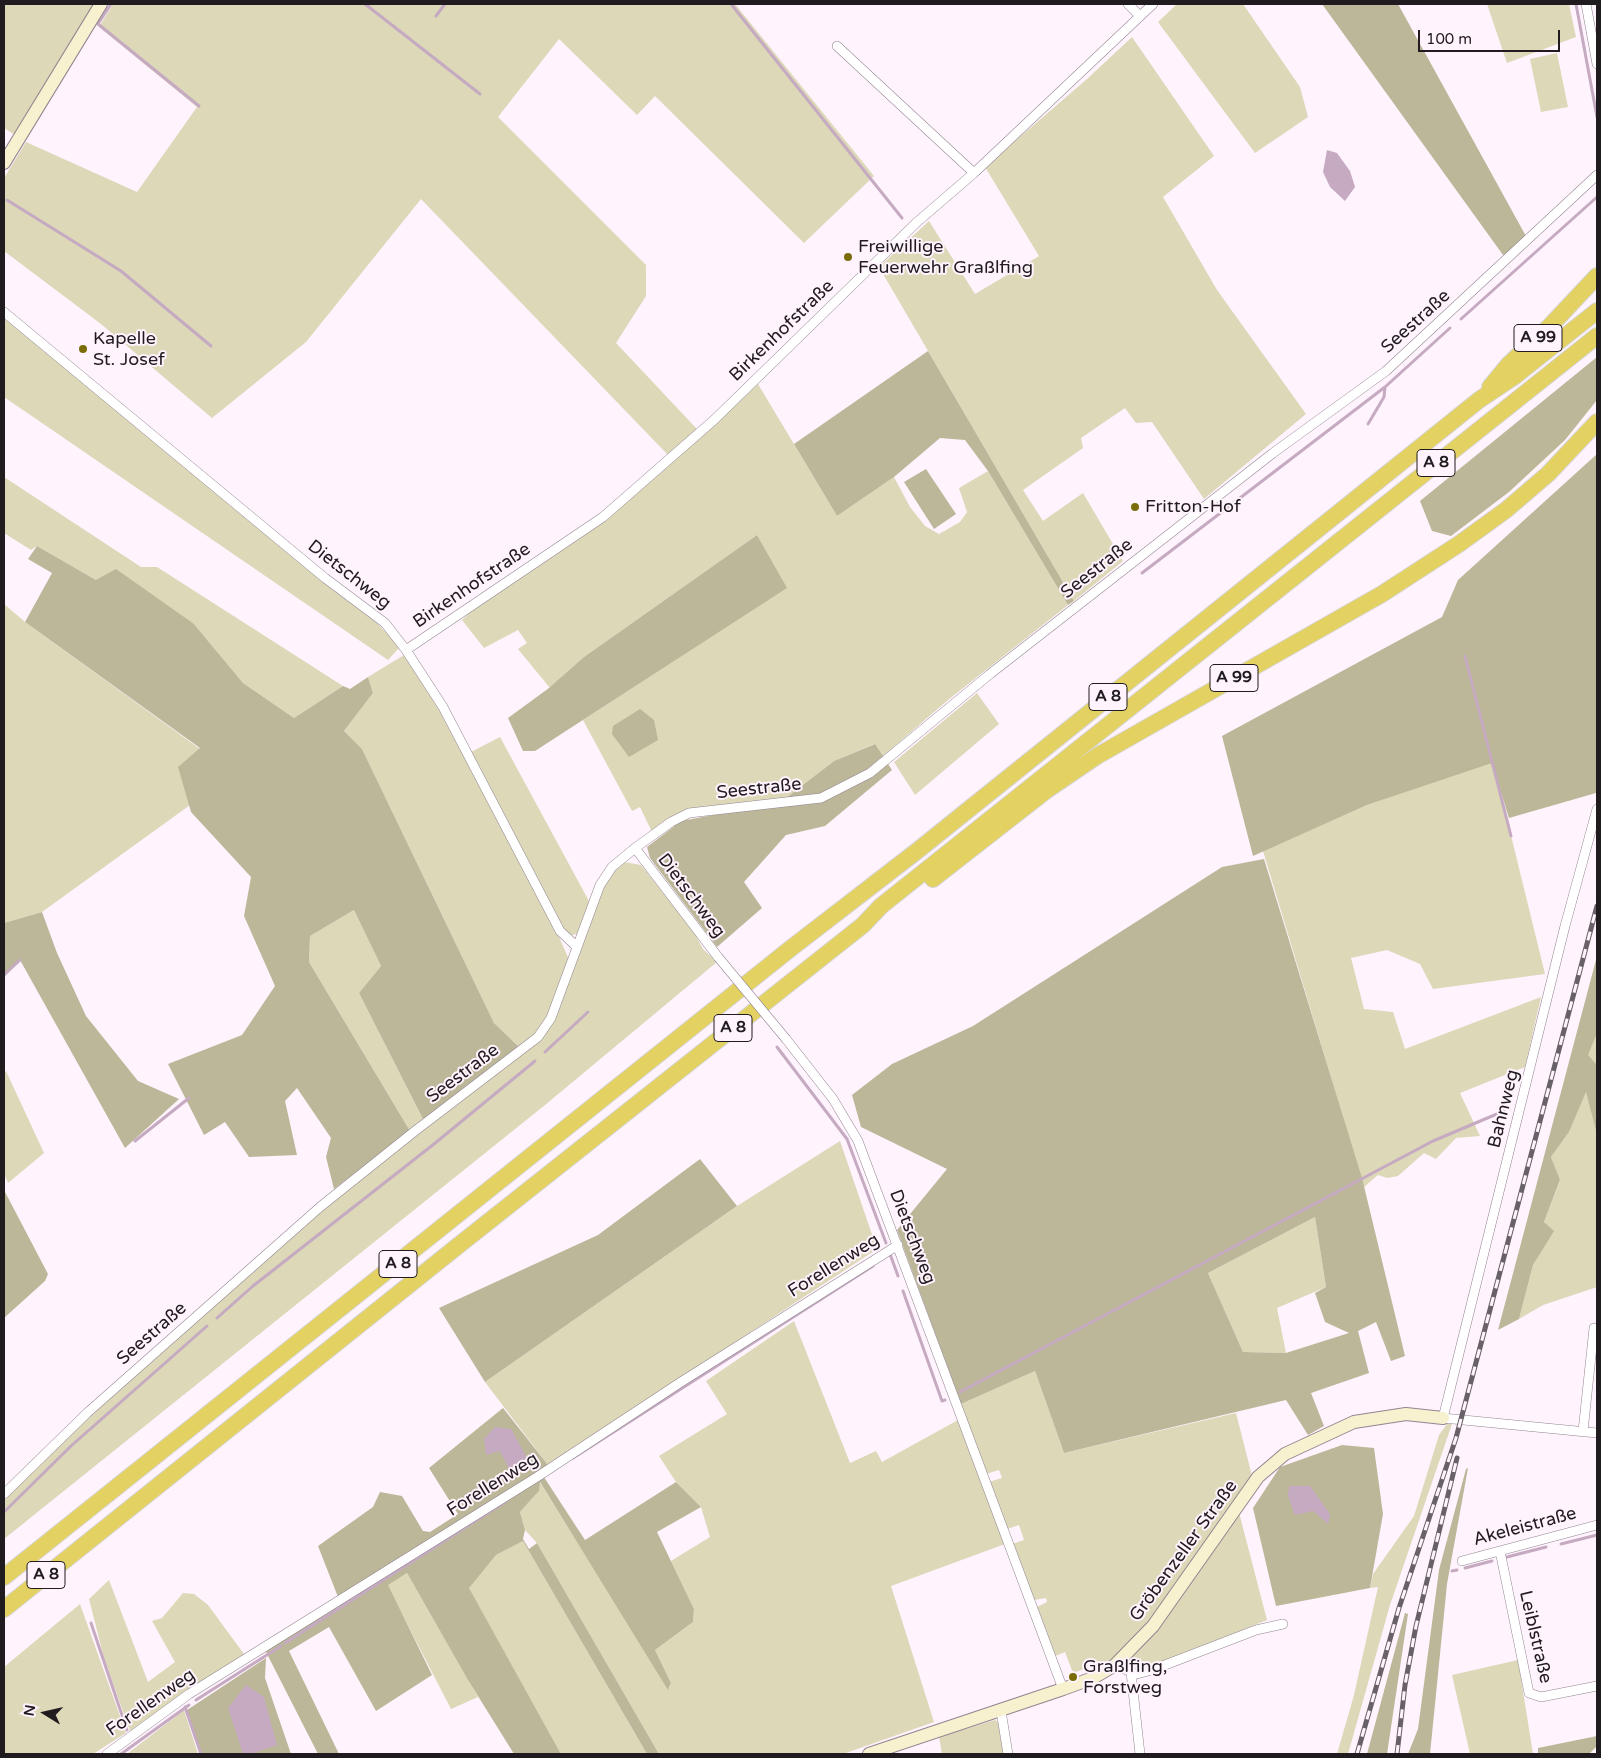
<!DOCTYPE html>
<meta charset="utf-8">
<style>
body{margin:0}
#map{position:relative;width:1601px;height:1758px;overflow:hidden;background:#fff3fd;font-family:"Varela Round",sans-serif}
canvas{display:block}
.frame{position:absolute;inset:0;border:5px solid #201b1f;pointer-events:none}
.north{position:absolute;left:20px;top:1688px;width:50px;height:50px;-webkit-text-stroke:4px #fff3fd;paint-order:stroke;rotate:280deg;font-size:14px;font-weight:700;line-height:20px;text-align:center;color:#201b1f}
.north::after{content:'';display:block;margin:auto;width:18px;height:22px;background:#201b1f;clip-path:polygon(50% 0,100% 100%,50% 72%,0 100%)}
.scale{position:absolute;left:1418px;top:30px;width:142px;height:22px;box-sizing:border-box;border:2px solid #201b1f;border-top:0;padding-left:6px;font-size:15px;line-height:18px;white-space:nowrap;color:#201b1f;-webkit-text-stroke:4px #fff3fd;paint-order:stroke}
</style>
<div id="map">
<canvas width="1601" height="1758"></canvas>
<div class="frame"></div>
<div class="north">N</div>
<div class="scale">100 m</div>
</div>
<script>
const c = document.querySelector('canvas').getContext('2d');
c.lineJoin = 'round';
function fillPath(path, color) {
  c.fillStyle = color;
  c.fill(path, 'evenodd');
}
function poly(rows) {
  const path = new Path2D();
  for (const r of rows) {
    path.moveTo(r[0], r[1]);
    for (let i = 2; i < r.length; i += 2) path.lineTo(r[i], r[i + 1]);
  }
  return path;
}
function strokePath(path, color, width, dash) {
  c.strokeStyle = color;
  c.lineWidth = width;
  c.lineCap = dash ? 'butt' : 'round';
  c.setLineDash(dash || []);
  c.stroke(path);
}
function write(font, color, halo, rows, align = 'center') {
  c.font = font + ' "Varela Round",sans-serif';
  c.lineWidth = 4;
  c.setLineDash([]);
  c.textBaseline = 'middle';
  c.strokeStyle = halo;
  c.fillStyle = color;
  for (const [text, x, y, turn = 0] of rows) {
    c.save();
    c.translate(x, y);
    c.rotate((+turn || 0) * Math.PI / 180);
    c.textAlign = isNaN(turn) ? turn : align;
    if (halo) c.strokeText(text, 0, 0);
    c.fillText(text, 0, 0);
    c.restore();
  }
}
fillPath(poly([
 [4,4,97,4,15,135,4,128],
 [113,4,735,4,874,176,804,243,655,96,637,115,559,39,498,117,646,265,646,296,616,343,697,429,669,456,421,199,306,342,212,418,101,324,4,251,4,178,26,142,137,192,197,107,99,27],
 [1177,4,1243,4,1300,87,1308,117,1255,153,1158,22],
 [1487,4,1569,4,1576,37,1507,63],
 [1132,37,1214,156,1163,197,1217,290,1306,414,1204,499,1152,422,1136,423,1125,408,1081,438,1083,448,1023,490,1043,521,1083,493,1123,561,1074,601,879,267,929,221,975,294,1039,256,985,167,1087,79],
 [1557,53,1568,107,1541,112,1530,59],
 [4,317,375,621,400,647,388,660,4,397],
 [758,384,837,516,894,477,910,507,925,526,939,534,960,522,967,512,959,488,988,471,1068,605,948,700,882,757,874,744,834,761,786,798,692,811,652,832,640,807,632,811,583,720,786,588,757,535,584,657,550,688,518,649,527,643,518,630,484,648,462,620,480,603,604,521],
 [4,477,141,567,157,567,343,686,294,718,243,683,194,624,96,580,37,546,31,550,4,533],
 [4,604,25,622,200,749,179,767,190,805,42,912,4,923],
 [404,655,439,710,555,928,570,962,555,1003,537,1035,520,1048,494,1023,362,749,344,731,373,693,368,677],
 [977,693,999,724,915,795,894,762],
 [500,737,590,903,580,933,569,936,562,927,471,752],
 [1493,762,1545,974,1433,989,1420,964,1387,950,1351,958,1364,1009,1393,1012,1405,1049,1541,997,1525,1067,1460,1093,1480,1136,1456,1138,1436,1159,1424,1153,1398,1176,1387,1178,1378,1175,1364,1187,1263,851,1367,805],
 [624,862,641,865,694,932,703,949,717,962,545,1105,4,1539,4,1500,69,1435,312,1219,415,1136,542,1039,555,1017,582,937,612,870],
 [354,910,381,966,359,993,424,1121,410,1131,309,962,310,936],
 [1597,1033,1597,1065,1587,1055],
 [6,1071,44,1153,8,1183,4,1174,4,1073],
 [1586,1091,1597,1135,1597,1287,1543,1305,1519,1319,1533,1265,1553,1231,1544,1222,1560,1181,1551,1157,1569,1132],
 [840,1141,877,1249,548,1465,485,1382,737,1206],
 [1315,1217,1326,1287,1277,1308,1286,1353,1243,1352,1208,1273],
 [794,1321,850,1463,876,1451,882,1462,958,1420,1005,1544,891,1586,934,1722,843,1754,659,1754,537,1543,525,1530,520,1512,539,1491,539,1481,669,1689,671,1683,655,1650,693,1622,694,1609,671,1561,710,1537,701,1507,676,1482,659,1456,727,1414,706,1381],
 [1035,1371,1064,1453,1236,1413,1252,1476,1236,1501,1267,1620,1145,1670,1115,1658,1073,1673,1065,1652,1055,1656,1037,1607,1047,1602,1046,1598,1034,1600,1012,1544,1024,1540,1019,1525,1007,1529,989,1482,1002,1478,999,1470,986,1474,961,1404],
 [1447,1424,1452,1424,1390,1605,1348,1754,1337,1754,1354,1695,1378,1587,1370,1588,1373,1574,1414,1516,1439,1435],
 [523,1541,647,1754,561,1754,468,1587,496,1555],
 [407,1573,478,1697,451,1709,387,1585],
 [109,1580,148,1682,175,1662,152,1621,162,1618,183,1593,194,1594,208,1605,244,1654,130,1731,104,1658,89,1599],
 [80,1604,126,1733,93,1754,4,1754,4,1667],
 [1518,1660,1533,1754,1470,1754,1452,1675],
 [184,1710,198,1754,127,1754],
 [995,1720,999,1723,1004,1754,942,1754,939,1737]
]), '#dcd8b8');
fillPath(poly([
 [1322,4,1398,4,1527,238,1503,255],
 [928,351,1074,601,1068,605,988,471,965,440,940,438,894,477,837,516,794,444],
 [1597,357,1597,400,1565,440,1509,492,1451,536,1432,531,1420,501],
 [1597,454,1596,793,1509,818,1492,763,1367,805,1253,856,1222,736,1442,617,1458,580],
 [926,469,956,514,934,529,904,482],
 [757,535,787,588,535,751,523,751,508,718,549,688,584,657],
 [37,546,96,580,116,569,194,624,243,683,294,718,343,686,350,689,368,677,373,693,344,731,362,749,494,1023,520,1048,424,1121,359,993,381,966,354,910,310,936,309,962,410,1131,334,1189,326,1157,331,1138,297,1088,285,1101,297,1155,249,1157,225,1122,204,1135,168,1064,242,1035,275,986,244,916,251,877,191,812,178,767,200,748,25,622,52,573,28,559],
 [640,709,654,720,658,740,629,757,612,734,613,726],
 [875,744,892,770,825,826,786,835,744,882,762,908,717,947,650,858,647,847,681,821,756,807,786,798,834,761],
 [1264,859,1362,1178,1405,1356,1391,1361,1376,1322,1358,1331,1369,1373,1311,1393,1324,1426,1308,1435,1286,1400,1064,1453,1035,1371,961,1404,897,1230,947,1169,861,1127,852,1095,892,1064,973,1026,1222,867],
 [1315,1217,1326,1287,1315,1293,1325,1322,1349,1333,1286,1353,1243,1352,1208,1273],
 [42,912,57,953,86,1016,138,1081,179,1099,125,1148,20,960,4,974,4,923],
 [1597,956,1597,1033,1588,1055,1597,1065,1597,1135,1586,1092,1569,1132,1551,1157,1560,1180,1544,1222,1554,1231,1533,1265,1519,1319,1498,1330],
 [700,1159,737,1206,485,1382,439,1308,598,1235],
 [4,1190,48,1274,45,1281,4,1318],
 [503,1408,548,1465,540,1471,585,1540,676,1482,701,1507,657,1532,694,1609,693,1622,655,1650,671,1683,668,1690,540,1482,539,1491,520,1512,525,1530,523,1539,529,1549,537,1543,659,1754,647,1754,523,1541,496,1555,469,1588,561,1754,514,1754,468,1680,407,1573,388,1585,432,1675,376,1711,329,1627,289,1651,339,1754,318,1754,266,1652,338,1597,318,1546,373,1507,380,1492,402,1496,423,1531,430,1532,458,1514,429,1468],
 [1342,1445,1374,1448,1383,1514,1370,1588,1276,1606,1253,1508,1280,1467],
 [1468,1468,1447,1584,1430,1754,1408,1754,1418,1729,1439,1570,1466,1469],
 [1405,1613,1408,1614,1387,1754,1367,1754],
 [266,1658,265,1678,291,1754,202,1754,187,1710],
 [1597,1736,1597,1746,1590,1753,1538,1754,1538,1748]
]), '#bbb798');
fillPath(poly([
 [1327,150,1337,153,1350,171,1355,187,1345,201,1330,187,1323,172],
 [495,1427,511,1429,532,1467,521,1472,508,1467,500,1451,486,1455,484,1439],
 [1289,1486,1310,1486,1330,1514,1328,1524,1313,1511,1295,1515,1288,1496],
 [246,1685,264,1697,277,1745,251,1754,243,1754,228,1708]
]), '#c5aac1');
strokePath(poly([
 [111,4,98,24,199,106],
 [365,4,480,94],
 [731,4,902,218],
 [1576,4,1597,117],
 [436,16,445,4],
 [7,200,121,271,211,346],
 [1461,319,1597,197],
 [1368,424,1384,397,1385,387,1450,328],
 [1142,573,1385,387],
 [1465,656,1511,836],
 [4,975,20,960],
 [777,1047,847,1139,886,1243],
 [545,1052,588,1012],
 [135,1141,189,1098],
 [890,1254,898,1276],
 [903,1291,942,1401,945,1400],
 [217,1318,253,1286,434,1144,535,1061],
 [960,1392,1433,1141,1504,1111],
 [573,1458,873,1266],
 [4,1512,71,1446,207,1326],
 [1561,1544,1597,1535],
 [1507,1557,1546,1547],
 [1465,1568,1492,1561],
 [1452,1571,1457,1570],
 [91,1623,127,1730],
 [285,1643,505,1502],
 [196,1700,281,1646],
 [185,1707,201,1754],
 [121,1754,189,1705]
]), '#c5aac1', 3);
const street = poly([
 [1128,4,1140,16],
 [1586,4,1597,64],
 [837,46,974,173],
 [4,312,325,578,385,623,406,650,443,707,560,931,576,946],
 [406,650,603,517,715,419,916,223,974,173,1153,4],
 [1597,809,1565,926,1443,1418,1597,1433],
 [635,848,718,957],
 [786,1039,833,1099,858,1141,1063,1689],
 [1583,1431,1594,1328],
 [4,1494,87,1413,320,1207,415,1131,538,1037,551,1018,600,885,612,867,635,848,671,822,689,813,821,798,870,773,990,674,1186,521,1273,453,1386,371,1597,175],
 [1500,1551,1529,1693,1541,1697,1597,1686],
 [1462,1561,1597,1525],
 [1115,1665,1131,1672,1140,1754],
 [1131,1672,1137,1674,1152,1670,1256,1630,1283,1624],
 [1001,1711,1008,1754],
 [107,1754,189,1694,537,1477,681,1382,898,1245]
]);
const secondary = poly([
 [4,163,101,4],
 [869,1754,1063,1689,1093,1678,1115,1665,1153,1626,1258,1477,1285,1454,1354,1422,1406,1414,1443,1418]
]);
const highway = poly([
 [1490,387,1509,364,1550,326,1597,276],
 [933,879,1047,790,1097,756,1382,594,1459,544,1506,510,1548,474,1597,422],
 [4,1577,790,949,917,851,1479,400,1515,376,1597,311],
 [4,1609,459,1245,863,925,881,906,1597,336]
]);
strokePath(street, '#928590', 10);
strokePath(secondary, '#928590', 14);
strokePath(highway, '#d7d6d7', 18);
strokePath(street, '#fff', 9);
strokePath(secondary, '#f7f1d0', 12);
strokePath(highway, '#e3d161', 16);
const rail = poly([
 [1357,1754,1399,1608,1456,1438,1597,906],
 [1397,1754,1405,1685,1416,1626,1457,1458]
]);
strokePath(rail, '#686167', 5);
strokePath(rail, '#fff3fd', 3, [9]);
const streetBridge = poly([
 [718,957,786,1039]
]);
strokePath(streetBridge, '#928590', 10, []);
strokePath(streetBridge, '#fff', 9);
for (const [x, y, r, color] of [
 [848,257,5,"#7a6c07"],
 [83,349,5,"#7a6c07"],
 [1135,507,5,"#7a6c07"],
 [1073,1677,5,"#7a6c07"]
]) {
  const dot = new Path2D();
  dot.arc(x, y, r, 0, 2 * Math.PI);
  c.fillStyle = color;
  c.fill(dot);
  strokePath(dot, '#fff3fd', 2);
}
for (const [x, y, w] of [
 [1538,338,48],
 [1436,463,38],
 [1234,678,48],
 [1108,697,38],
 [733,1028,38],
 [398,1264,38],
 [46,1575,38]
]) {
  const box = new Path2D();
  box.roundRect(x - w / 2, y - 13.5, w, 27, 4);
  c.fillStyle = '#fff3fd';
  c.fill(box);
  strokePath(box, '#201b1f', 1);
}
write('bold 16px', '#201b1f', null, [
 ["A 99",1538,338],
 ["A 8",1436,463],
 ["A 99",1234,678],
 ["A 8",1108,697],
 ["A 8",733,1028],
 ["A 8",398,1264],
 ["A 8",46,1575]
]);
write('18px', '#201b1f', '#fff3fd', [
 ["Freiwillige",858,247],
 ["Feuerwehr Graßlfing",858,268],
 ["Kapelle",93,339],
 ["St. Josef",93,360],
 ["Fritton-Hof",1145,507],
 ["Graßlfing,",1083,1667],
 ["Forstweg",1083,1688]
], 'left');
write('18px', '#201b1f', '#fff3fd', [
 ["Seestraße",1416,322,-42],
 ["Birkenhofstraße",782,331,-44],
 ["Seestraße",1097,569,-38],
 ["Dietschweg",349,575,38],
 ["Birkenhofstraße",472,586,-34],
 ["Seestraße",759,789,-6],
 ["Dietschweg",691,896,53],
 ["Seestraße",463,1074,-37],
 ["Bahnweg",1504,1109,-76],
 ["Dietschweg",912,1237,69],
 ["Forellenweg",834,1266,-32],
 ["Seestraße",152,1334,-41],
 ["Forellenweg",493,1485,-32],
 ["Akeleistraße",1525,1527,-15],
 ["Gröbenzeller Straße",1184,1551,-54],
 ["Leiblstraße",1535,1637,77],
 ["Forellenweg",151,1703,-35]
]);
</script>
